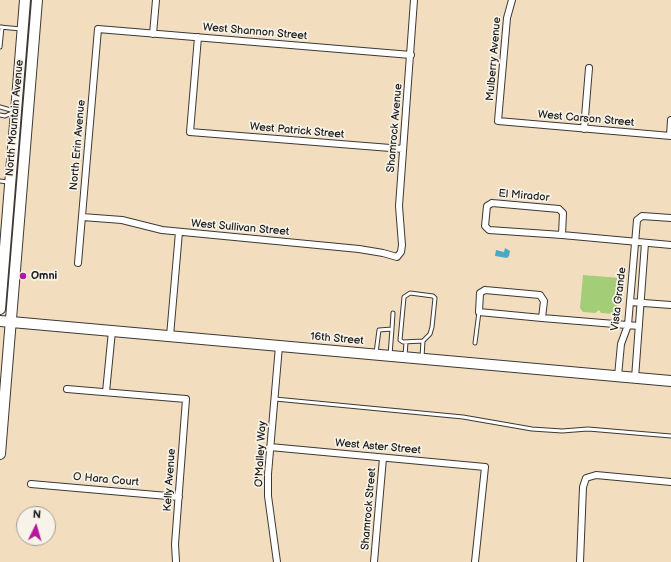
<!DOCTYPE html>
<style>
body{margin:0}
#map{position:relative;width:671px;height:562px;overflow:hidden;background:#f3ddbf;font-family:"Balsamiq Sans",sans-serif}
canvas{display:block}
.north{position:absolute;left:16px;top:506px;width:40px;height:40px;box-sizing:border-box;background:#f7f3e8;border:1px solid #9f9d96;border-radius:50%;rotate:5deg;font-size:11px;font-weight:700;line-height:16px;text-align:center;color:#1c1c1c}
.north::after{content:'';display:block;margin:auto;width:14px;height:18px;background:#b5179e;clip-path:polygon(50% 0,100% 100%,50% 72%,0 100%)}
</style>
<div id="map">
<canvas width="671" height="562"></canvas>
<div class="north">N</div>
</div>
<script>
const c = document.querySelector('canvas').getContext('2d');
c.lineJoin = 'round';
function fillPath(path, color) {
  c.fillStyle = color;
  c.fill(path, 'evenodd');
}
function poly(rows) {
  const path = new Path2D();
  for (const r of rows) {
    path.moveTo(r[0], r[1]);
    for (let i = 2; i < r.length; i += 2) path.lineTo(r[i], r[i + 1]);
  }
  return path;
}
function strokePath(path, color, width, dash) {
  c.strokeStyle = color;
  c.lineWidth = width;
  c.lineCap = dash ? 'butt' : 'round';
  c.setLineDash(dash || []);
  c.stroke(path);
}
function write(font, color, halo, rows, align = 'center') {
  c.font = font + ' "Balsamiq Sans",sans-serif';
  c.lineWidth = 3.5;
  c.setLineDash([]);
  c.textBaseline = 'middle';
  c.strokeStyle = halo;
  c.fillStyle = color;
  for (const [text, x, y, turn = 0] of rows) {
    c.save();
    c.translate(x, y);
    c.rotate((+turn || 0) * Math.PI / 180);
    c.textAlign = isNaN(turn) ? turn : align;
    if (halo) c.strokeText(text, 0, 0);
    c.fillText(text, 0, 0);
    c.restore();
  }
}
fillPath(poly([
 [583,275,620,278,617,311,614,314,601,313,599,310,595,313,583,312,580,308]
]), '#a4cd78');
fillPath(poly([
 [505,248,510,251,509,256,507,258,495,256,496,250,504,252]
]), '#48a9c7');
const lane = poly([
 [0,27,21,29],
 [0,47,2,27],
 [0,107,14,111],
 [0,115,5,116,14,112],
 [0,181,8,182],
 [392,329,393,313],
 [475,343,479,312],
 [376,353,379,330,392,329,390,355],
 [405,356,406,342],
 [422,357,423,341,430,334,432,327,435,298,433,296,410,293,404,297,400,340,403,342,423,341],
 [275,399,463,417,532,429,562,431,588,429,671,436]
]);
const street = poly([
 [512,0,507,18,498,121,671,136],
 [153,34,156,0],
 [198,37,190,132,403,149],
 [584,129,589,68],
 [670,136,671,120],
 [492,203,559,209,563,213,562,235,489,230,485,226,487,206,492,203],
 [82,217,122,220,162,230,359,249,383,253,397,257,401,252,402,245,399,206,414,0],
 [562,235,671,245],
 [78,263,98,29,411,55],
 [485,290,540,295,544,301,542,318,479,312,480,293,485,290],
 [630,302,671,305],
 [542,318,639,326],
 [170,336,179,232],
 [618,376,621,344,628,325,637,220,642,216,671,218],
 [635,378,645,243],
 [67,389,186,399,175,544,176,562],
 [106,392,112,331],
 [270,447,485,467,475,562],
 [31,484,179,497],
 [277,562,268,496,268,474,279,346],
 [374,562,383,458],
 [580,562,583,487,586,478,596,475,671,482]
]);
const primary = poly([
 [0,309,25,0],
 [0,321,671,381],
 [0,454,37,0]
]);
strokePath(lane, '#3c3934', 5);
strokePath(street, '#3c3934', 8);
strokePath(primary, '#3c3934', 12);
strokePath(lane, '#fff', 3);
strokePath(street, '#fff', 6);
strokePath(primary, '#fff', 10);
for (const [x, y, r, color] of [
 [23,276,4,"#b5179e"]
]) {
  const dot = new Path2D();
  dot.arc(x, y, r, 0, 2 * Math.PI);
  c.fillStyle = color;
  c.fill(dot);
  strokePath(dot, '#f7f3e8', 1.5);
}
write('11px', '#1c1c1c', '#f7f3e8', [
 ["West Shannon Street",255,32,5],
 ["Mulberry Avenue",494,59,-85],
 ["North Mountain Avenue",15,118,-85],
 ["West Carson Street",586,119,5],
 ["Shamrock Avenue",395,128,-85],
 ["West Patrick Street",297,131,5],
 ["North Erin Avenue",78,145,-85],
 ["El Mirador",524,196,5],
 ["West Sullivan Street",240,228,5],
 ["Vista Grande",619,299,-83],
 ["16th Street",337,339,5],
 ["West Aster Street",378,447,5],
 ["O'Malley Way",261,454,-87],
 ["O Hara Court",106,480,5],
 ["Kelly Avenue",170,480,-86],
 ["Shamrock Street",369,509,-85]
]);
write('bold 11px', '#1c1c1c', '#f7f3e8', [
 ["Omni",31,276]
], 'left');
</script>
